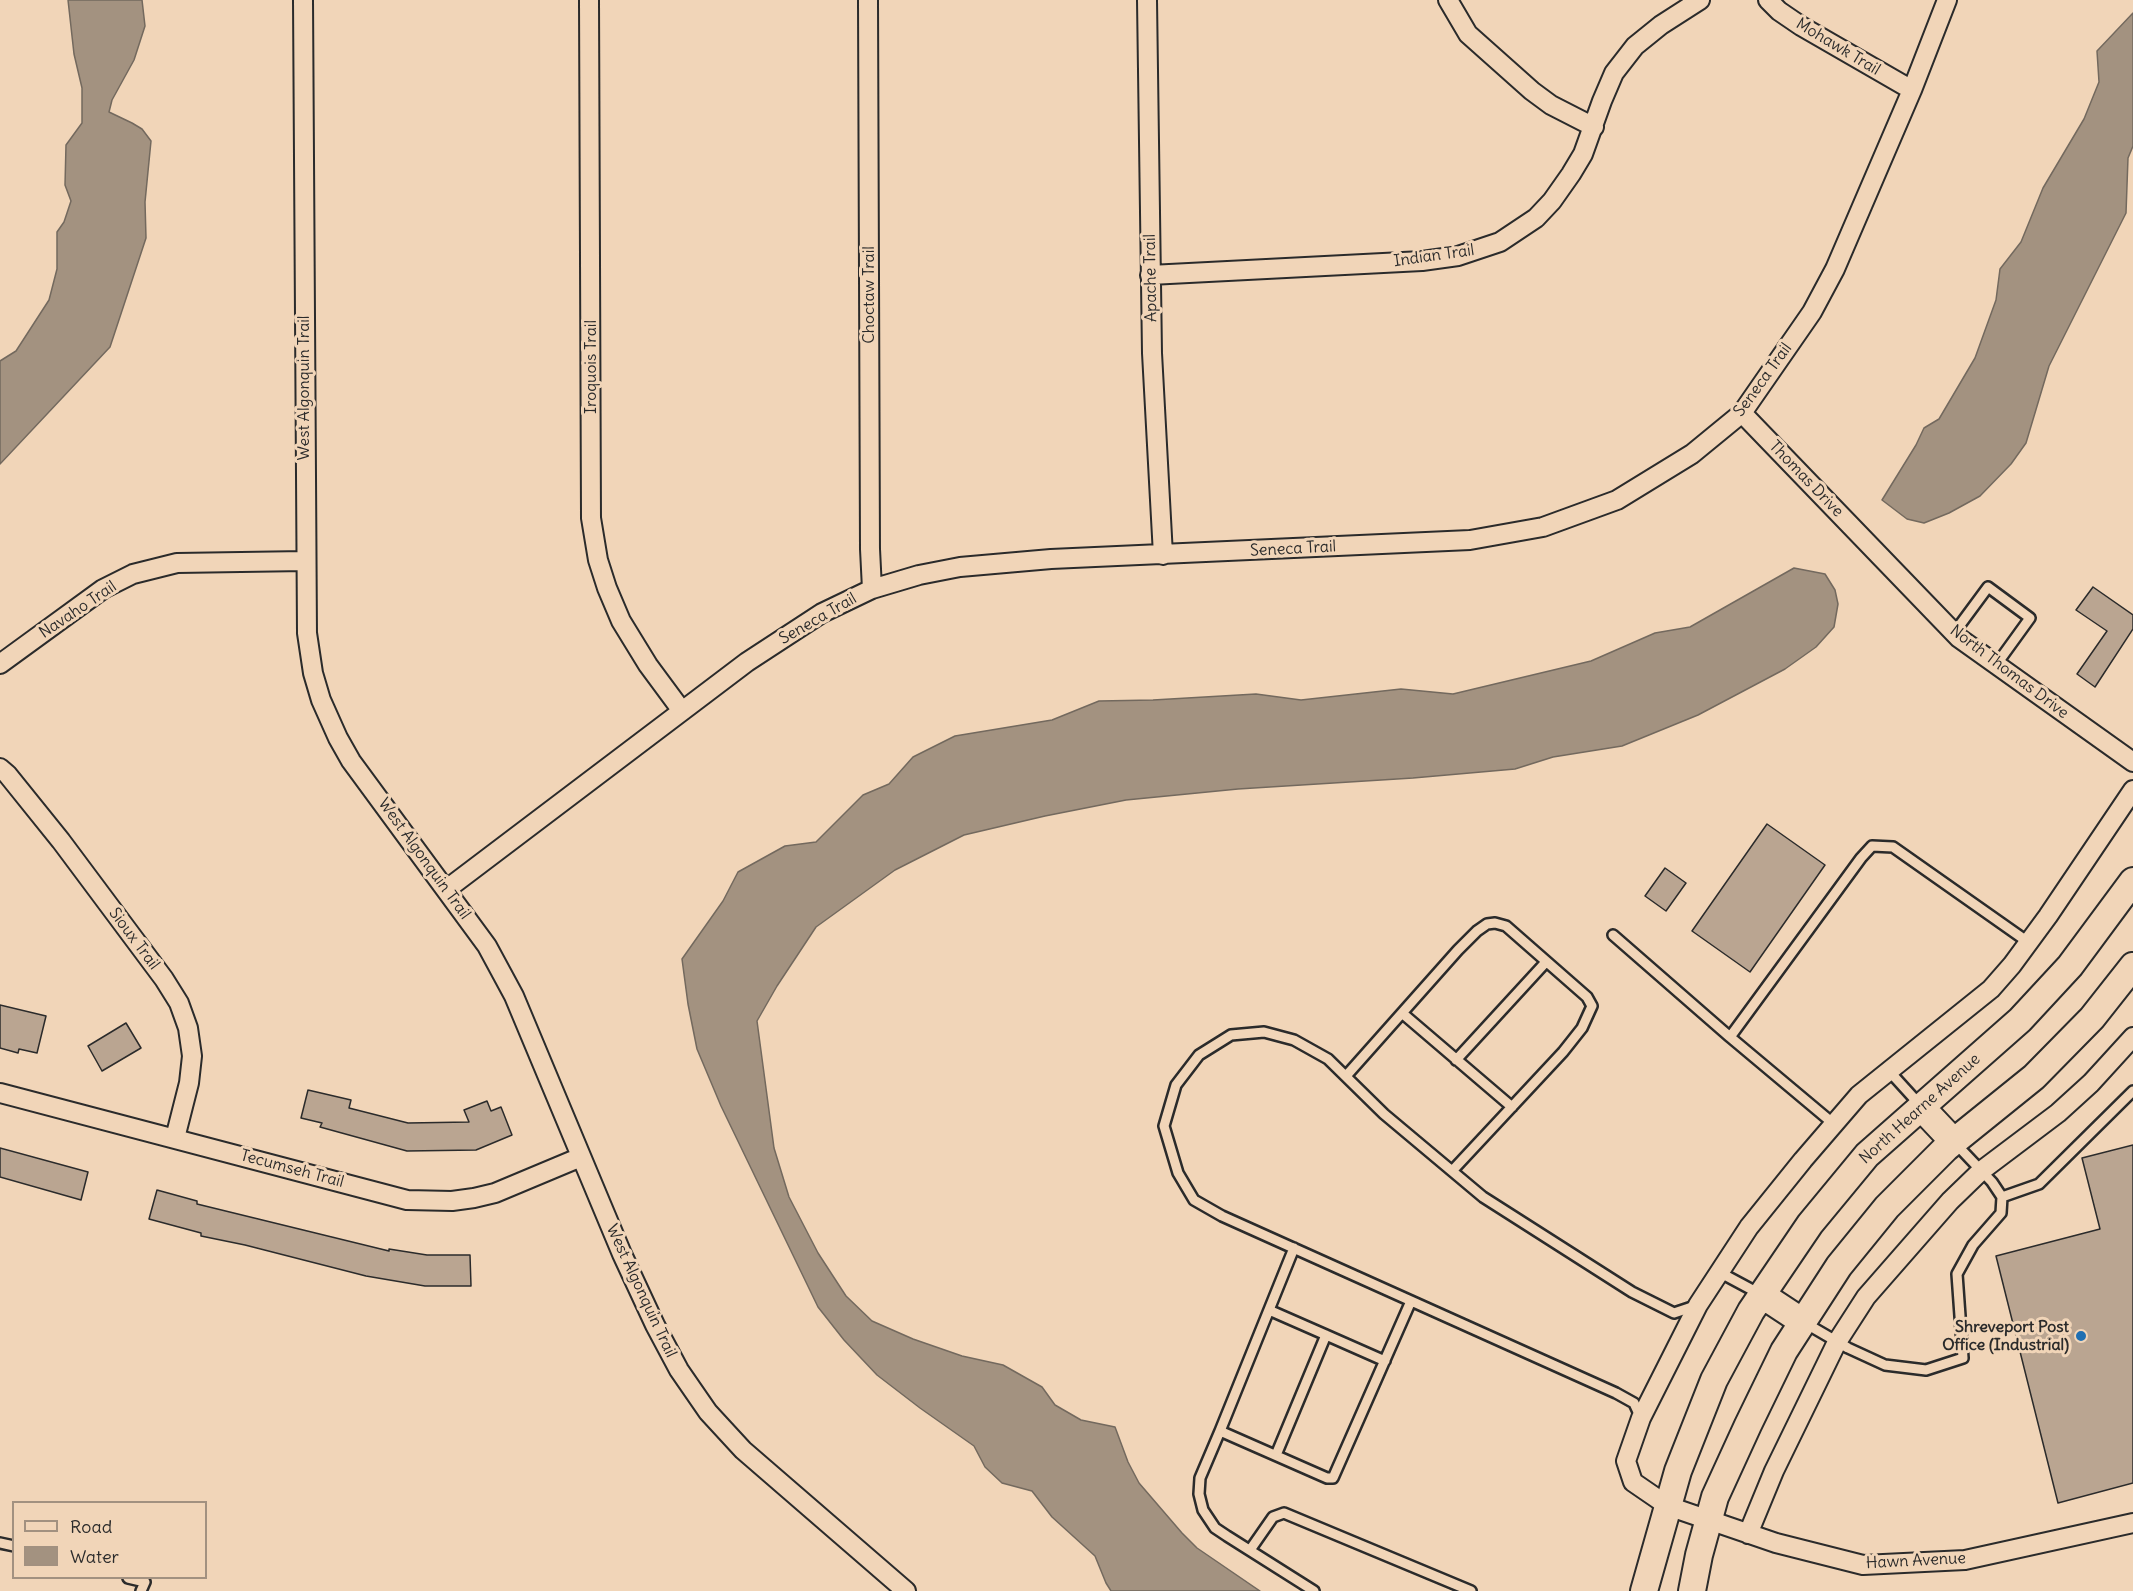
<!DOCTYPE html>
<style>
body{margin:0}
#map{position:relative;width:2133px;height:1591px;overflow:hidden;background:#f1d5b8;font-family:Delius,sans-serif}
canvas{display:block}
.legend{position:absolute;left:12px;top:1501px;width:195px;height:78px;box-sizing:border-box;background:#f1d5b8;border:2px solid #a29180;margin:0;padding:8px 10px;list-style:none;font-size:18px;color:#2b2b2b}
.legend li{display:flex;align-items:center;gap:12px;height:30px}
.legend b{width:30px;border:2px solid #a29180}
</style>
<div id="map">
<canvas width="2133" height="1591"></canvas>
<ul class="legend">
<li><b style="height:8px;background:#f1d5b8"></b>Road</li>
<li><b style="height:16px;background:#a39280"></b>Water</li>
</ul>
</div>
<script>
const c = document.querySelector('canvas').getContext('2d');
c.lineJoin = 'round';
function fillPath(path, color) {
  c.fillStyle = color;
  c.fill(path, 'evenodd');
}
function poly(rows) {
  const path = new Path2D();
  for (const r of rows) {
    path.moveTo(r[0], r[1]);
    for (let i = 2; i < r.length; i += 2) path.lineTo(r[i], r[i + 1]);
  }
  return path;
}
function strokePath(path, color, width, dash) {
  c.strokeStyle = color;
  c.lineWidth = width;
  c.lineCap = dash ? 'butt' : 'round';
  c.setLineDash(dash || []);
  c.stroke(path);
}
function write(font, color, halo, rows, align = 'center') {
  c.font = font + ' Delius,sans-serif';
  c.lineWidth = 6;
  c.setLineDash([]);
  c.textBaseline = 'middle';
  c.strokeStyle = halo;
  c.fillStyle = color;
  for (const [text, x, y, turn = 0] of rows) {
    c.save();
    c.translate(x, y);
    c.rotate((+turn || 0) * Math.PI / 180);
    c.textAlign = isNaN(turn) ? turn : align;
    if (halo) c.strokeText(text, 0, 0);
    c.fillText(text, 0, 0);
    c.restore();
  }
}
const water = poly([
 [68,0,142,0,145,26,134,60,112,100,109,112,132,123,142,129,151,141,145,202,146,238,110,347,0,464,0,361,16,351,49,300,57,269,57,232,64,222,71,201,65,185,66,145,82,123,82,88,74,54,68,0],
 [2133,13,2133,146,2128,158,2126,213,2049,366,2026,443,2011,464,1980,496,1949,513,1924,523,1907,519,1882,500,1916,445,1924,428,1939,419,1975,358,1996,300,2000,269,2021,242,2043,188,2084,119,2099,82,2097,51,2133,13],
 [1794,568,1825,574,1835,590,1838,604,1834,627,1816,647,1785,669,1698,715,1622,746,1553,757,1515,769,1413,778,1238,789,1126,800,1045,816,964,835,895,870,816,927,777,986,757,1021,774,1148,789,1197,818,1253,846,1296,872,1321,913,1339,962,1356,1003,1365,1042,1387,1055,1405,1081,1420,1115,1427,1128,1462,1139,1483,1182,1533,1197,1548,1260,1591,1111,1591,1106,1583,1095,1556,1052,1517,1032,1491,1002,1483,985,1467,974,1446,920,1408,877,1375,844,1340,818,1307,721,1106,697,1049,688,1004,682,959,723,901,738,872,785,846,816,842,863,795,889,784,913,757,955,736,1052,720,1099,701,1153,700,1256,694,1301,700,1401,689,1453,694,1591,661,1655,633,1690,627,1794,568]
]);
fillPath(water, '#a39280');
strokePath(water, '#73695e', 1.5);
const building = poly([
 [2093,587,2133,615,2133,629,2095,687,2077,674,2107,631,2076,610,2093,587],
 [1767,824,1825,865,1750,972,1692,931,1767,824],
 [1665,868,1686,883,1666,911,1645,896,1665,868],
 [0,1005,46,1016,37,1053,19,1049,18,1053,0,1048,0,1005],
 [126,1023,141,1048,102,1071,88,1046,126,1023],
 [308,1090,351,1100,349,1108,408,1123,469,1122,464,1110,487,1101,491,1111,501,1107,512,1135,476,1150,407,1151,320,1127,322,1123,301,1118,308,1090],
 [2133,1145,2133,1483,2058,1503,1996,1256,2100,1229,2082,1158,2133,1145],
 [0,1148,88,1172,81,1200,0,1177,0,1148],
 [157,1190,197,1201,197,1204,389,1251,389,1249,427,1255,470,1255,471,1286,425,1286,366,1276,245,1245,201,1236,201,1233,149,1219,157,1190]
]);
fillPath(building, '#baa591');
strokePath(building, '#2b2b2b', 1.5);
const lane = poly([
 [1954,633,1988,587,2030,618,1996,665],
 [1613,935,1730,1037],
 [1402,1013,1512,1107],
 [1456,1060,1546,962],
 [1890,1072,1920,1105],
 [1346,1076,1458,950,1477,931,1487,924,1495,923,1506,926,1587,997,1592,1006,1582,1028,1563,1052,1452,1171],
 [1835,1125,1730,1037,1861,858,1872,846,1893,847,2028,942],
 [2002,1197,2039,1184,2133,1091],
 [1294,1248,1220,1431,1327,1478,1333,1478,1411,1301],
 [1719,1272,1760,1294],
 [1269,1310,1326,1335],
 [1805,1323,1848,1348,1885,1365,1926,1370,1963,1358,1957,1274,1973,1245,2001,1213,2002,1197,1992,1182,1955,1143],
 [1640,1416,1634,1403,1616,1393,1222,1216,1194,1200,1178,1173,1164,1126,1176,1085,1199,1055,1231,1035,1264,1032,1294,1040,1328,1059,1384,1114,1483,1197,1632,1292,1674,1313,1695,1306],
 [1220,1431,1200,1478,1199,1494,1203,1510,1215,1528,1227,1536,1314,1591],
 [1276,1455,1326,1335,1385,1361],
 [0,1543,14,1546],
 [1250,1550,1273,1517,1284,1513,1471,1591],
 [128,1578,145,1582,141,1591]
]);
const street = poly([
 [303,0,307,633,313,673,321,700,338,738,351,761,487,946,514,996,622,1254,655,1325,679,1370,708,1412,743,1450,906,1591],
 [589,0,591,518,598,560,607,588,621,621,648,665,682,711],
 [868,0,870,549,872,589],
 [1147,0,1152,353,1163,555],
 [1448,0,1468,34,1532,91,1551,105,1594,127],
 [1768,0,1779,11,1801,26,1912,90],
 [1150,275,1422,261,1458,256,1500,242,1536,218,1552,201,1571,174,1583,154,1602,101,1614,73,1635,46,1661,25,1700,0],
 [1742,413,1959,638,2133,762],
 [0,664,103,589,133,574,177,563,305,561],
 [0,768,7,774,61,841,164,979,179,1003,188,1028,192,1056,189,1083,175,1138],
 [2133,790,2048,916,2012,965,1991,989,1859,1095,1803,1160,1749,1227,1698,1305,1641,1418,1626,1461,1633,1482,1668,1506,1776,1543,1863,1565,1965,1560,2133,1523],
 [447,889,747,662,822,613,872,589,919,575,960,567,1051,559,1470,540,1543,527,1617,500,1692,454,1742,413,1812,312,1835,269,1912,90,1947,0],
 [0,1093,407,1200,452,1201,474,1198,495,1193,581,1157],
 [1748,1534,1774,1471,1837,1342,1866,1297,1950,1201,1981,1171,2058,1113,2091,1083,2133,1037]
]);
const secondary = poly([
 [1921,1107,1954,1142],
 [1762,1295,1803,1322],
 [1644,1591,1678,1471,1714,1380,1751,1311,1810,1224,1867,1155,2020,1020,2070,966,2133,881],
 [1692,1591,1699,1555,1715,1497,1748,1425,1784,1351,1839,1266,1887,1207,1946,1148,2034,1077,2092,1018,2133,966]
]);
strokePath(lane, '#2b2b2b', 14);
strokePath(street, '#2b2b2b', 22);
strokePath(secondary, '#2b2b2b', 30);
strokePath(lane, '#f1d5b8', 9);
strokePath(street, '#f1d5b8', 18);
strokePath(secondary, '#f1d5b8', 26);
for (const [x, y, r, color] of [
 [2081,1336,6,"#1f6fb2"]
]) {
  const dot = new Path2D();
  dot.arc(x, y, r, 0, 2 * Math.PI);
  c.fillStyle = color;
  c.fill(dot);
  strokePath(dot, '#f1d5b8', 2);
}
write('16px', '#2b2b2b', '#f1d5b8', [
 ["Mohawk Trail",1838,47,31],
 ["Indian Trail",1434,256,-8],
 ["Apache Trail",1151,278,-91],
 ["Choctaw Trail",869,295,-90],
 ["Iroquois Trail",591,367,-90],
 ["Seneca Trail",1763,380,-54],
 ["West Algonquin Trail",304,388,-90],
 ["Thomas Drive",1806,479,46],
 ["Seneca Trail",1293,549,-3],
 ["Navaho Trail",78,610,-34],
 ["Seneca Trail",818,619,-30],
 ["North Thomas Drive",2009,672,37],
 ["West Algonquin Trail",424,859,54],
 ["Sioux Trail",134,939,53],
 ["North Hearne Avenue",1920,1109,-42],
 ["Tecumseh Trail",292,1169,15],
 ["West Algonquin Trail",641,1291,65],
 ["Hawn Avenue",1916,1561,-3]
]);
write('bold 16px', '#2b2b2b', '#f1d5b8', [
 ["Shreveport Post",2069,1327],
 ["Office (Industrial)",2069,1345]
], 'right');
</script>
